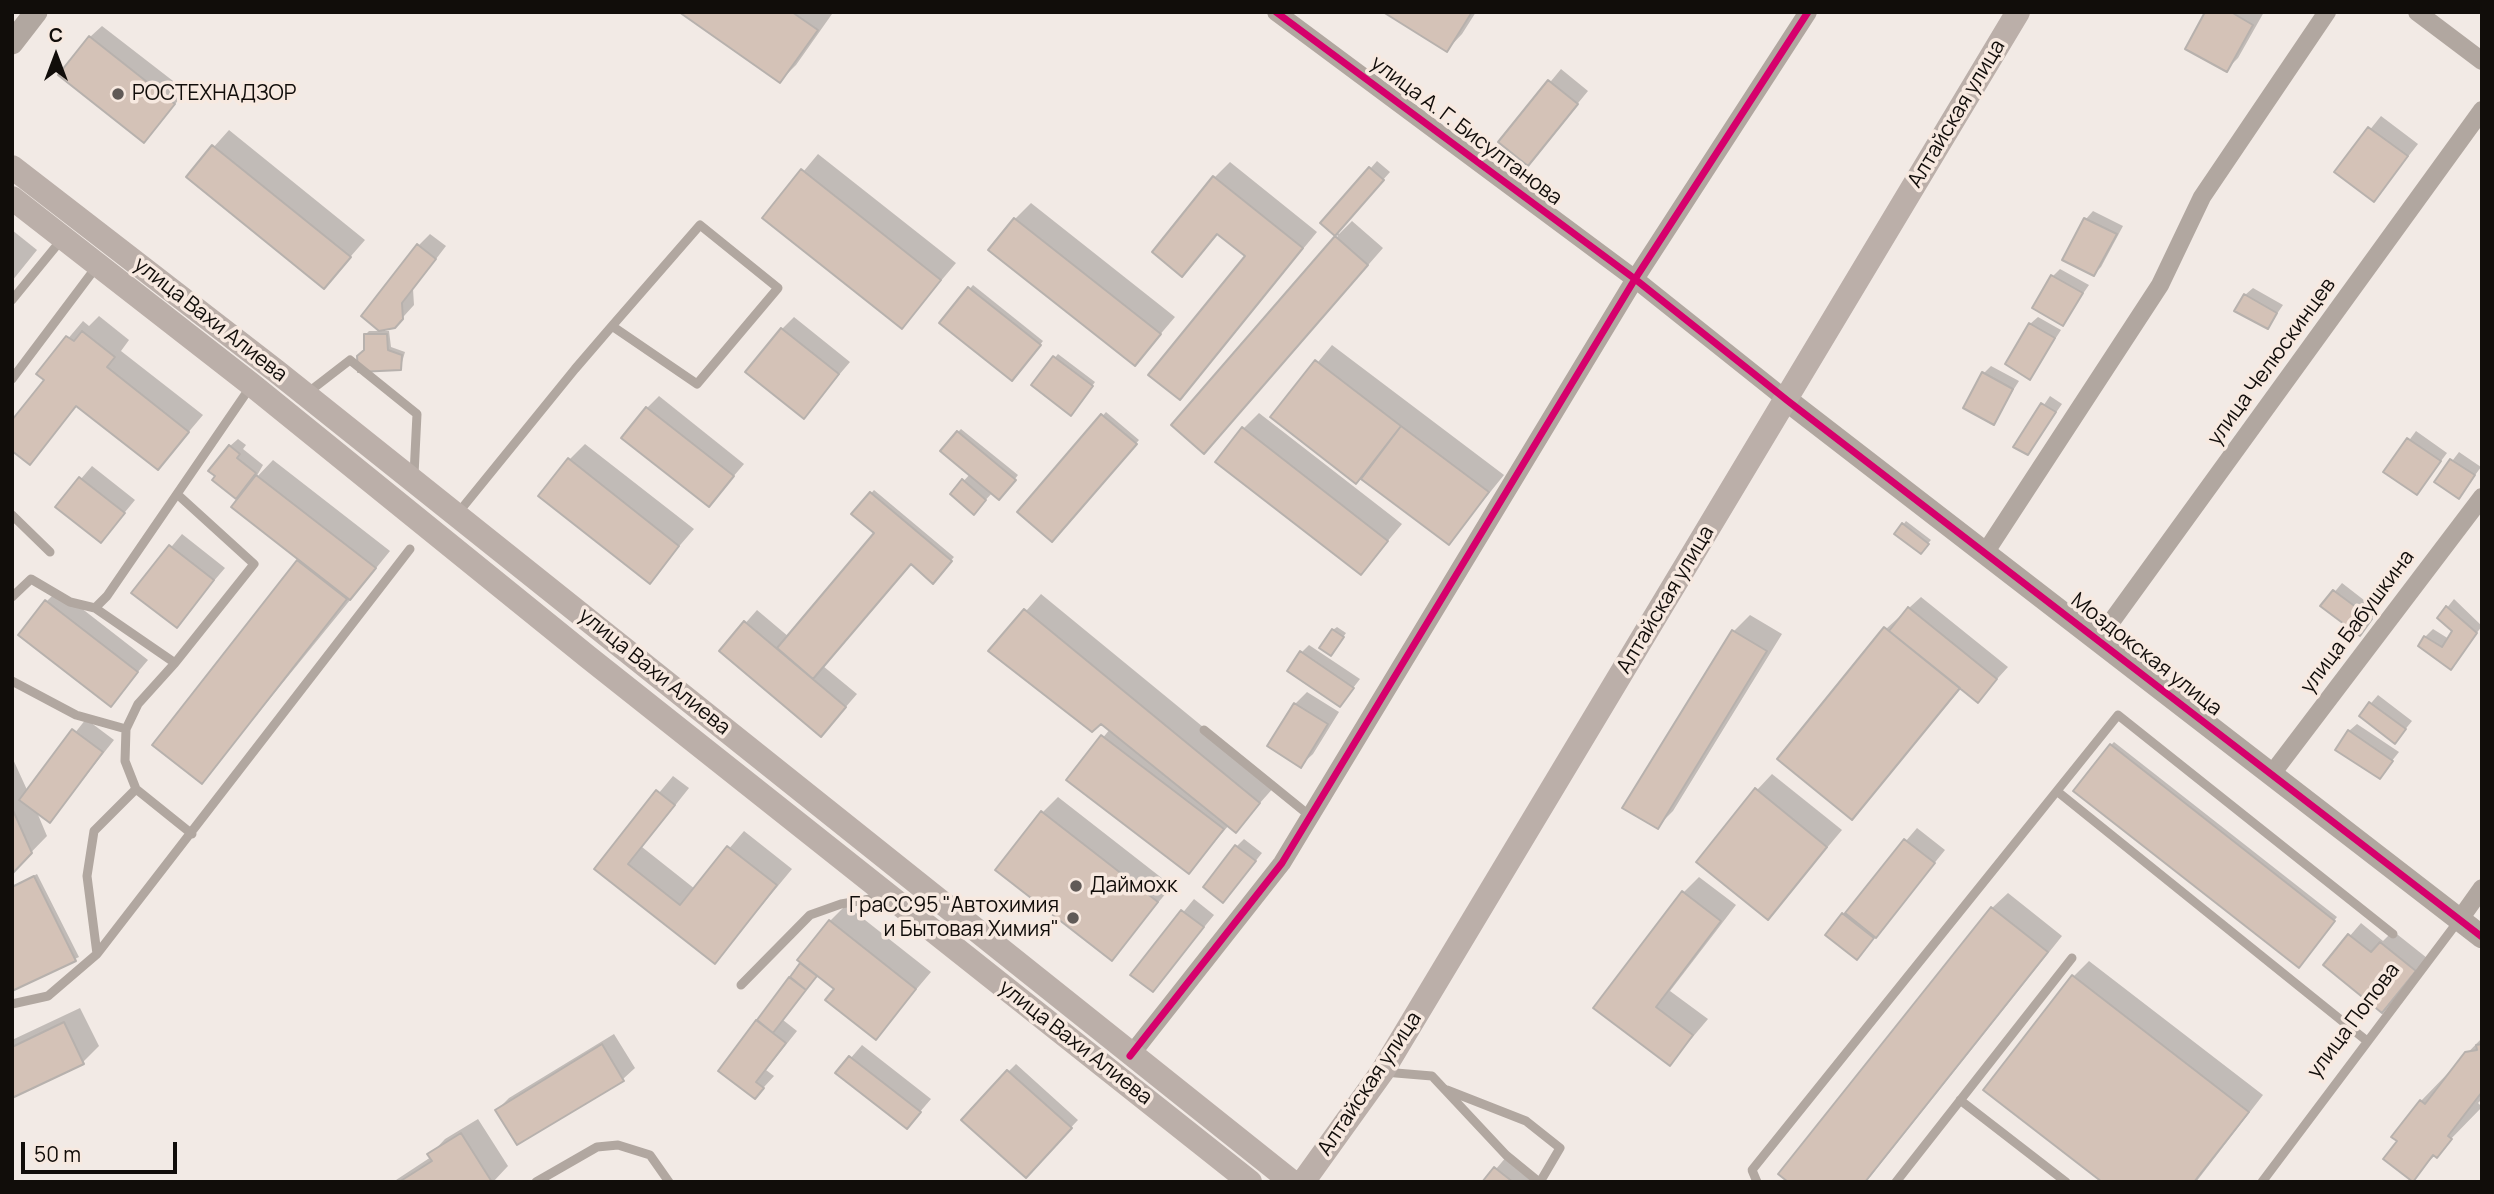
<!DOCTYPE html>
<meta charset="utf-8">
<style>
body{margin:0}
#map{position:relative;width:2494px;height:1194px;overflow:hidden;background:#f2eae5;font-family:Manrope,sans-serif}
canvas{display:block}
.frame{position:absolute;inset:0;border:14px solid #110d0a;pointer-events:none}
.north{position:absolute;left:21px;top:21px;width:70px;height:70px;-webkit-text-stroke:5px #f7e9e0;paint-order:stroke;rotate:0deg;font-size:19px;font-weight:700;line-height:28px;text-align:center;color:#110d0a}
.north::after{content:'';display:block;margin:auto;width:24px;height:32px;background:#110d0a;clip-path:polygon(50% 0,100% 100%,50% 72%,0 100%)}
.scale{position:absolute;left:21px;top:1142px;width:156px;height:32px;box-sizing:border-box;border:4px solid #110d0a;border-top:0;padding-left:9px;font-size:21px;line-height:24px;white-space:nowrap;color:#110d0a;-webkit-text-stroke:5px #f7e9e0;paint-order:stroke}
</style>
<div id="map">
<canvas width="2494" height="1194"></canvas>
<div class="frame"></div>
<div class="north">С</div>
<div class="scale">50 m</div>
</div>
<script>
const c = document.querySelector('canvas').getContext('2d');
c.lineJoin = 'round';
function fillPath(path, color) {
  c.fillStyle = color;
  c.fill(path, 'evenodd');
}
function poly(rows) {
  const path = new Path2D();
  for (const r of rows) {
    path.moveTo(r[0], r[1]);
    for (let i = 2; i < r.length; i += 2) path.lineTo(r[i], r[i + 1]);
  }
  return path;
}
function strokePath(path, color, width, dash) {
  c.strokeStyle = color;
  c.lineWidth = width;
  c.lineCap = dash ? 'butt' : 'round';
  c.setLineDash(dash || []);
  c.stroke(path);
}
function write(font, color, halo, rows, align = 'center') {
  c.font = font + ' Manrope,sans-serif';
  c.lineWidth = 7;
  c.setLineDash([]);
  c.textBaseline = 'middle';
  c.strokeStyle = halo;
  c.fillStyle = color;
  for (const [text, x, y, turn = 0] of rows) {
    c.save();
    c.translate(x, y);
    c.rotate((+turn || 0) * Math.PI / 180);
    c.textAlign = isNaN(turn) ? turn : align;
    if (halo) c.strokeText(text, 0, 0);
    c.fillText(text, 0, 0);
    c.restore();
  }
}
fillPath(poly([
 [682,12,830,12,832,14,796,65,780,81],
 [1387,12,1476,12,1462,34,1447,50],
 [2207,12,2264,12,2238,58,2226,70],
 [102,26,186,91,144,141,90,37],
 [1561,69,1588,91,1528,164,1501,142],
 [2381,116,2418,144,2374,200,2336,172],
 [229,130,365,240,324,287,188,176],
 [818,154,956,263,902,327,765,218],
 [1377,161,1390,172,1337,232,1339,234,1352,221,1383,248,1219,436,1173,425,1338,236,1323,223],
 [1230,162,1317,232,1180,398,1247,256,1219,233,1182,275,1215,177],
 [1031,203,1175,317,1135,364,1015,219],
 [2093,211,2123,226,2101,267,2094,274,2064,259,2086,219],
 [12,230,37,250,12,281],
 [430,234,446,246,413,289,414,305,394,327,419,245],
 [2060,269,2089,285,2062,324,2053,276],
 [973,285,1043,341,1015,376,942,323],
 [2253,288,2283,305,2268,327,2245,295],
 [99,316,129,340,121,351,203,415,158,468,78,405,30,462,46,380,38,374,83,321,89,326],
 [794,317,850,362,804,416,782,329],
 [2038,317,2061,330,2030,378,2030,324],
 [369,331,389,331,391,347,405,352,400,369,366,350,365,335],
 [1332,345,1504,475,1449,543,1273,417],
 [1058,354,1095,382,1074,410,1033,384],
 [1991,366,2019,381,1993,422,1984,373],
 [659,396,744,464,709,505,647,408],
 [2050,396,2062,404,2028,453,2016,446],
 [1106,412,1139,440,1052,540,1019,512],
 [1259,413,1402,524,1361,573,1243,429],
 [961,429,1018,475,1003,494,993,492,981,505,952,494,970,474,958,432],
 [2416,431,2447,453,2417,493,2386,472],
 [238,439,246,445,243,449,263,465,255,479,273,460,390,551,202,782,155,745,300,559,248,488,236,497,230,446],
 [585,444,694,529,649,581,569,460],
 [2459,452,2481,467,2459,497,2437,481],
 [92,466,135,500,101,541,57,507],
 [874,490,954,557,933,581,911,562,823,666,857,694,832,723,721,651,757,610,789,637,876,533,854,513],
 [1906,521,1931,540,1924,548,1903,525],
 [182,534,225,568,176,625,134,592],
 [2342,583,2378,611,2359,634,2323,606],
 [58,590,148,660,110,705,47,601],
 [1041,594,1275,786,1236,830,1229,825,1189,872,1069,780,1110,729,991,651],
 [1921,597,2008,667,1978,700,1962,687,1852,818,1886,629],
 [2454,599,2482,626,2451,667,2425,637,2433,629,2449,639,2455,630,2439,618],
 [1750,615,1782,634,1673,811,1657,827,1625,807,1734,631],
 [1337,627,1346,633,1334,650,1333,630],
 [1309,645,1360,679,1340,705,1301,653],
 [1307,692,1339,712,1313,754,1301,765,1269,745,1295,704],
 [2378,695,2412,721,2395,742,2361,715],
 [86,719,114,740,50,821,36,810,47,836,12,872,12,757,28,792],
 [2357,724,2399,752,2379,777,2349,731],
 [2114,742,2337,917,2302,962,2111,745],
 [1772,774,1842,830,1768,918,1757,790],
 [673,776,689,788,642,847,695,889,744,831,792,869,715,962,596,869],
 [1058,797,1172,886,1112,958,1042,813],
 [1917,828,1945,850,1864,950,1843,915],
 [1244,839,1262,853,1230,893,1237,846],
 [37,874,79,957,12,989,12,887],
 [1699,877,1736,905,1670,991,1708,1019,1670,1064,1595,1008,1683,893],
 [2008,893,2062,936,1866,1182,1791,1182,1992,908],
 [1194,899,1214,915,1153,990,1133,974],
 [846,905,931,972,876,1037,836,989,817,974,783,1020,797,1031,766,1070,774,1076,755,1097,720,1070,803,963,830,921],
 [2361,923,2383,941,2393,931,2427,958,2382,1010,2325,965],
 [2089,961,2263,1095,2196,1182,2105,1182,2074,976],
 [80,1008,99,1046,83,1062,12,1096,12,1040],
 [614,1034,635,1068,623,1079,497,1110,509,1098],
 [2482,1038,2482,1099,2478,1103,2482,1107,2412,1179,2399,1140,2421,1101],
 [862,1045,931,1099,907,1127,838,1073],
 [1016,1064,1078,1120,1033,1168,1009,1071],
 [478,1119,508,1166,493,1182,393,1182,431,1157,430,1155,445,1139],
 [1507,1156,1540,1182,1485,1182]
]), '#0003');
const building = poly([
 [679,12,792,12,818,30,780,83,679,12],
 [1383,12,1472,12,1447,52,1383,12],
 [2205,12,2231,12,2253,25,2227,72,2185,49,2205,12],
 [89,36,175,104,144,143,58,75,89,36],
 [1548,80,1578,104,1528,166,1498,142,1548,80],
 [2368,127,2408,156,2374,202,2334,172,2368,127],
 [212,145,351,257,324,289,186,177,212,145],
 [1369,167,1384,180,1335,236,1320,223,1369,167],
 [801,169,941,280,902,329,762,218,801,169],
 [1213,176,1303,248,1180,400,1148,375,1245,256,1217,234,1182,277,1152,252,1213,176],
 [1014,218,1161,334,1135,366,988,250,1014,218],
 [2084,218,2117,234,2094,276,2062,260,2084,218],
 [1335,236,1368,265,1204,454,1171,425,1335,236],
 [417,244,436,259,402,303,403,319,395,328,379,331,361,316,417,244],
 [2051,275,2083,293,2063,326,2032,308,2051,275],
 [968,287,1041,345,1012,381,939,323,968,287],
 [2244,294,2277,313,2268,329,2234,311,2244,294],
 [2029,323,2055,338,2030,380,2005,364,2029,323],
 [781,328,839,374,804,419,745,372,781,328],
 [82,331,115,357,107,367,189,432,158,470,76,406,30,465,12,451,12,420,44,380,36,374,66,336,74,341,82,331],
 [364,334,387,334,388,350,402,355,401,370,358,372,357,356,364,350,364,334],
 [1053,356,1093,386,1071,416,1031,385,1053,356],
 [1315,360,1401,426,1356,484,1270,417,1315,360],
 [1982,372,2013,389,1994,425,1963,408,1982,372],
 [2041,403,2056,412,2028,455,2013,447,2041,403],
 [646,407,734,476,709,507,621,438,646,407],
 [1101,414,1137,444,1052,542,1017,512,1101,414],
 [1401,426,1489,492,1449,545,1361,479,1401,426],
 [1242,427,1388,541,1361,575,1215,462,1242,427],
 [957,431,1016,480,999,500,940,451,957,431],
 [2407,438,2441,461,2417,495,2383,472,2407,438],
 [229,445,240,454,237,458,256,473,236,499,212,480,215,476,208,471,229,445],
 [568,458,679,546,650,584,538,496,568,458],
 [2450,459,2475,475,2459,499,2434,482,2450,459],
 [256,475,376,568,350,600,231,507,256,475],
 [79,477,125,513,101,543,55,507,79,477],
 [962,479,986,500,974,515,950,494,962,479],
 [870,492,952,561,933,584,911,564,813,679,777,648,874,533,851,514,870,492],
 [1902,523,1929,544,1921,554,1894,534,1902,523],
 [169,545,214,580,177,628,131,593,169,545],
 [297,560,347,599,202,784,152,745,297,560],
 [2333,590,2372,619,2360,636,2320,606,2333,590],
 [45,600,138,672,111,707,18,635,45,600],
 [2446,606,2477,633,2451,670,2418,646,2424,636,2442,647,2452,631,2437,618,2446,606],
 [1908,607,1997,679,1978,703,1889,631,1908,607],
 [1024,609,1260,803,1236,833,1101,724,1092,732,988,651,1024,609],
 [744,621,846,707,821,737,719,651,744,621],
 [1884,627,1960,688,1852,820,1777,759,1884,627],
 [1332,629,1344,637,1331,656,1319,648,1332,629],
 [1732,630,1767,651,1658,829,1622,808,1732,630],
 [1300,651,1354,688,1340,707,1287,671,1300,651],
 [2369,702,2406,729,2395,744,2359,716,2369,702],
 [1294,703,1328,724,1301,768,1267,746,1294,703],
 [72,729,103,752,50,823,19,800,72,729],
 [2348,730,2393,761,2380,779,2335,750,2348,730],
 [1101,735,1224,829,1189,874,1066,780,1101,735],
 [2110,744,2335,921,2299,968,2073,791,2110,744],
 [1755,788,1827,847,1768,920,1696,862,1755,788],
 [656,790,675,805,628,864,680,905,727,846,777,885,715,964,594,869,656,790],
 [12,808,32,853,12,874,12,808],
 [1041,811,1158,902,1112,961,995,870,1041,811],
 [1904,839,1935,863,1876,938,1845,913,1904,839],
 [1235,845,1256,861,1223,903,1203,887,1235,845],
 [34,876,76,961,12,991,12,887,34,876],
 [1682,891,1721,921,1656,1007,1693,1035,1670,1066,1593,1008,1682,891],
 [1991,907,2048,952,1865,1182,1788,1182,1778,1174,1991,907],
 [1181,910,1204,927,1153,992,1130,975,1181,910],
 [1842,913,1874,938,1857,960,1825,935,1842,913],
 [829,920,916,989,876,1040,825,1000,834,989,797,960,829,920],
 [2348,934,2371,952,2380,942,2416,971,2382,1013,2323,965,2348,934],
 [800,963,817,976,806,990,790,977,800,963],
 [2072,975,2249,1112,2194,1182,2102,1182,1983,1090,2072,975],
 [789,977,806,990,773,1033,757,1020,789,977],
 [756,1020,786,1043,756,1082,764,1088,755,1099,718,1071,756,1020],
 [64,1022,84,1064,12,1098,12,1047,64,1022],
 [602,1044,624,1081,517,1145,495,1110,602,1044],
 [2482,1044,2482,1092,2448,1136,2452,1139,2437,1158,2433,1155,2413,1182,2383,1159,2397,1141,2391,1137,2420,1100,2425,1104,2465,1052,2477,1050,2476,1045,2482,1044],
 [849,1056,921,1112,907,1129,835,1073,849,1056],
 [1007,1070,1072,1128,1026,1178,961,1120,1007,1070],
 [461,1133,492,1182,399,1182,432,1161,427,1154,461,1133],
 [1494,1167,1513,1182,1482,1182,1494,1167]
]);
fillPath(building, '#d4c2b7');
strokePath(building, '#b7b1ad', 2);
strokePath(poly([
 [12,300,62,239],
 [12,379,97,266],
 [306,394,350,360,417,414,414,475],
 [458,513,575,369,612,326,700,225,778,288,697,384,612,326],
 [12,515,50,552],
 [12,597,31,579,70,602,95,608,107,596,251,386],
 [95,608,175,663,254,564,177,494],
 [175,663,138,704,126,729,125,761,136,789,192,834],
 [12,681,76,715,126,729],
 [1204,730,1310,816],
 [136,789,94,831,87,876,97,954,410,549],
 [2058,792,2367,1041],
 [741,985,810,915,841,904,882,897],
 [12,1004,48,996,97,954],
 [1384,1072,1432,1076,1506,1155,1539,1182],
 [1447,1090,1526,1121,1560,1148,1540,1182],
 [1960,1100,2066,1182],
 [536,1182,597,1147,618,1145,650,1155,669,1182],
 [1757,1182,1752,1170,2118,715,2393,934],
 [1896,1182,2072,958],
 [2262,1182,2459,920]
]), '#b1a7a0', 9);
strokePath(poly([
 [1276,12,1635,279,1788,401],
 [2417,12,2482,61],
 [1985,553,2160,285,2202,197,2327,12],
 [2098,640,2482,110],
 [2271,775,2482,497],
 [2460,919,2482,888],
 [1130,1056,1282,863,1635,279,1808,12]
]), '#b1a7a0', 18);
strokePath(poly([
 [12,43,36,12],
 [1788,401,2482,937]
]), '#b1a7a0', 23);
strokePath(poly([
 [12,167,276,371,1292,1182],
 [12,198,252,385,588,657,1250,1182],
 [1303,1182,1382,1072,2018,12]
]), '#bbafa9', 24);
strokePath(poly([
 [1276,12,1635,279,1788,401,2482,937],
 [1130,1056,1282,863,1635,279,1808,12]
]), '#d6006c', 7);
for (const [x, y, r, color] of [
 [118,94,7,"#605a57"],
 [1076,886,7,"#605a57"],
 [1073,918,7,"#605a57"]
]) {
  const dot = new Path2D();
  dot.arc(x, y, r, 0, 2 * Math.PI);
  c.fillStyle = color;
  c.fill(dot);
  strokePath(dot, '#f7e9e0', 2.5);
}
write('21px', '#110d0a', '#f7e9e0', [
 ["РОСТЕХНАДЗОР",132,94],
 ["Даймохк",1090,886],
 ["ГраСС95 \"Автохимия",1059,906,"right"],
 ["и Бытовая Химия\"",1059,930,"right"]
], 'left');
write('21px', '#110d0a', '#f7e9e0', [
 ["Алтайская улица",1957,114,-59],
 ["улица А. Г. Бисултанова",1466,131,37],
 ["улица Вахи Алиева",210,320,38],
 ["улица Челюскинцев",2272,362,-54],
 ["Алтайская улица",1666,600,-59],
 ["улица Бабушкина",2358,622,-53],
 ["Моздокская улица",2146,655,38],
 ["улица Вахи Алиева",654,672,39],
 ["улица Попова",2354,1021,-53],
 ["улица Вахи Алиева",1075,1043,38],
 ["Алтайская улица",1370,1084,-56]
]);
</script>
